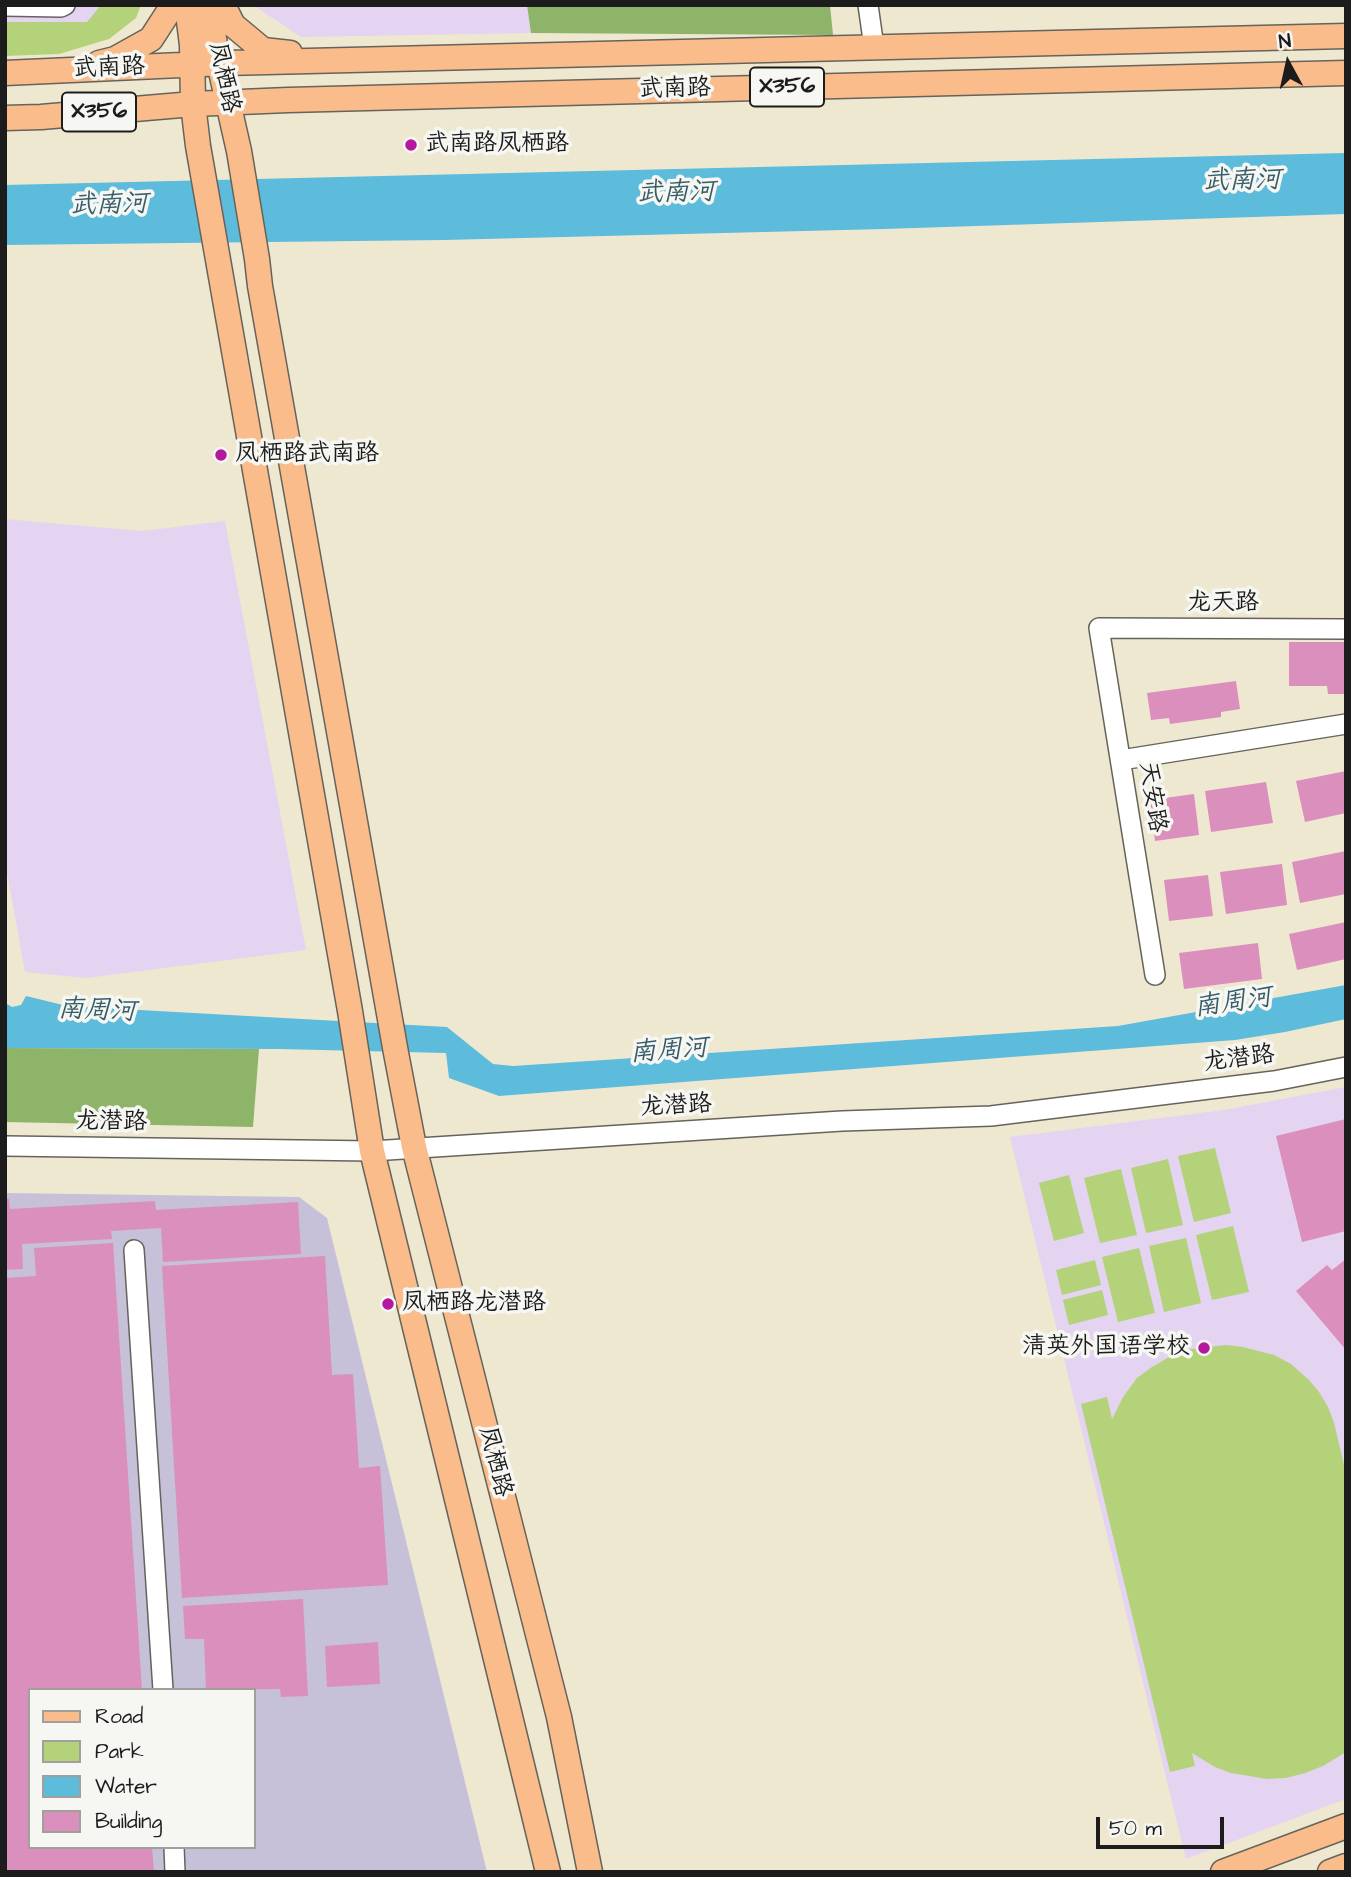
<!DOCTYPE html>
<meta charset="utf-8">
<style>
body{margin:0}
#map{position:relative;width:1351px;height:1877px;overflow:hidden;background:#eee8d1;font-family:"Architects Daughter",sans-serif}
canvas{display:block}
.frame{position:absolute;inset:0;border:7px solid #1c1c1c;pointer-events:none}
.legend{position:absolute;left:28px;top:1688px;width:228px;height:161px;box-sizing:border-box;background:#f6f6f2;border:2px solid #9f9f9c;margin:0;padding:9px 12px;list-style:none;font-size:21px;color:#1c1c1c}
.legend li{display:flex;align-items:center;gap:14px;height:35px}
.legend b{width:35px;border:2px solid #9f9f9c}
.north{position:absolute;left:1253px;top:28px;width:70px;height:70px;-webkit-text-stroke:5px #f6f6f2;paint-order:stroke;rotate:352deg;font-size:19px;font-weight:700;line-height:28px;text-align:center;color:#1c1c1c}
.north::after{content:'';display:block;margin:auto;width:24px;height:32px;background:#1c1c1c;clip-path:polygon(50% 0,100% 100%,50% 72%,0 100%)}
.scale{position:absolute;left:1096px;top:1817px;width:128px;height:32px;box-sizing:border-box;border:4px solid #1c1c1c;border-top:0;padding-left:9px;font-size:21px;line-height:24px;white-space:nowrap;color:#1c1c1c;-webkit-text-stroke:5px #f6f6f2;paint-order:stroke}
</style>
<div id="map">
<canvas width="1351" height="1877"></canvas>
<div class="frame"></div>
<ul class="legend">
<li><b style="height:9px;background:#f9bc8a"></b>Road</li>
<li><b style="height:19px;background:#b3d279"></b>Park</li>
<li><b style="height:19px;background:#5dbbdc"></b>Water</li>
<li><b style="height:19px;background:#db8fbc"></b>Building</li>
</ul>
<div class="north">N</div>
<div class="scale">50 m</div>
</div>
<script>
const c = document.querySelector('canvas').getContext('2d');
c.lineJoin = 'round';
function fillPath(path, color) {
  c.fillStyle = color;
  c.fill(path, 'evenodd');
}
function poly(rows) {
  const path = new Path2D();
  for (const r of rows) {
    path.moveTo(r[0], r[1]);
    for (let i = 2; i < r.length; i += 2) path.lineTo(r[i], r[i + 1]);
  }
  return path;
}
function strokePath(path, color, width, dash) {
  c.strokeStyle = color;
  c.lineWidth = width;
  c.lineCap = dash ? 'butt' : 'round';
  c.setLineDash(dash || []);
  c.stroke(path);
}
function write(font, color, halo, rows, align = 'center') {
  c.font = font + ' "Architects Daughter","LXGW WenKai TC",sans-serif';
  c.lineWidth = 7;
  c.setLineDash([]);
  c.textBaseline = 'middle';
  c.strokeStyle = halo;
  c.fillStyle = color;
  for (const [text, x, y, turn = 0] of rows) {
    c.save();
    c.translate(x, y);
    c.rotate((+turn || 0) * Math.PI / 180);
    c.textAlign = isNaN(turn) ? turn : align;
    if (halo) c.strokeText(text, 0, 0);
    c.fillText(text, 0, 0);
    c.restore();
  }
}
fillPath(poly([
 [5,5,101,5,88,22,5,22],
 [253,5,527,5,531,33,301,37],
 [5,519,142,531,225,521,306,950,86,978,25,972,5,861],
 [1346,1087,1346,1799,1186,1859,1010,1137,1224,1110]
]), '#e4d3f1');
fillPath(poly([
 [5,1193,299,1197,327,1218,487,1872,5,1872],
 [30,1690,254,1690,254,1847,30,1847]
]), '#c6c0d9');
fillPath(poly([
 [101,5,141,5,136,18,109,39,59,54,5,56,5,22,87,22],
 [1215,1148,1231,1213,1194,1222,1178,1156],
 [1168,1159,1183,1225,1146,1233,1131,1168],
 [1121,1169,1137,1235,1100,1243,1084,1178],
 [1069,1175,1084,1233,1054,1241,1039,1183],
 [1233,1226,1249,1292,1212,1300,1196,1235],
 [1186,1238,1201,1303,1164,1312,1149,1246],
 [1139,1248,1155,1313,1118,1322,1102,1257],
 [1095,1260,1101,1285,1062,1295,1056,1270],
 [1102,1290,1108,1315,1069,1325,1063,1300],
 [1226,1345,1243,1347,1274,1355,1291,1364,1309,1380,1319,1392,1328,1407,1334,1423,1346,1473,1346,1752,1323,1766,1305,1773,1286,1778,1267,1779,1231,1773,1215,1767,1192,1753,1195,1766,1170,1772,1081,1404,1107,1397,1112,1419,1123,1397,1137,1378,1152,1367,1171,1356,1191,1349]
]), '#b3d279');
fillPath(poly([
 [527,5,830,5,833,35,531,33],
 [5,1048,259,1049,253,1127,5,1122]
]), '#8eb469');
fillPath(poly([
 [1346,153,1346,214,884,229,444,240,5,245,5,185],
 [1346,985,1346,1019,1285,1032,1235,1040,499,1096,449,1078,446,1053,279,1049,5,1048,5,1003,12,1007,21,1005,26,996,67,1006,447,1027,493,1064,513,1066,1118,1026]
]), '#5dbbdc');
fillPath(poly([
 [1289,642,1346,642,1346,694,1328,694,1327,686,1289,686],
 [1236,681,1240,709,1221,712,1221,717,1170,724,1169,718,1151,720,1147,693],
 [1346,771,1346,813,1305,822,1296,781],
 [1266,782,1273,823,1211,832,1205,791],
 [1194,794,1199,835,1155,841,1150,800],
 [1346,851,1346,894,1300,903,1292,862],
 [1282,864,1287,905,1226,914,1220,872],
 [1208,875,1213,916,1169,921,1164,880],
 [1346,922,1346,959,1297,970,1289,934],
 [1258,943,1262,979,1184,989,1179,953],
 [1346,1119,1346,1231,1302,1242,1276,1136],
 [5,1199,9,1199,10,1209,155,1201,156,1210,298,1202,301,1254,163,1262,161,1228,111,1231,112,1239,22,1244,23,1269,5,1270],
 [113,1243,142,1690,30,1690,30,1847,152,1847,154,1872,5,1872,5,1278,36,1276,34,1248],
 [325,1256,332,1375,353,1374,359,1468,380,1466,388,1585,182,1598,162,1266],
 [1346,1259,1346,1350,1296,1291,1327,1265,1332,1270],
 [303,1599,308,1696,281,1697,280,1689,206,1690,204,1639,185,1639,183,1606],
 [378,1642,380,1684,327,1687,325,1646]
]), '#db8fbc');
const minor = poly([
 [868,5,874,47],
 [5,6,61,7,65,5],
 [1121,760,1346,724],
 [1155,975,1099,628,1346,629],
 [5,1146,372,1151,842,1121,991,1116,1274,1081,1346,1067],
 [134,1250,163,1690],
 [174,1847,175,1872]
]);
const major = poly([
 [187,5,192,45,193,104,198,146,350,1011,372,1151,548,1872],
 [209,5,215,45,239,151,257,259,260,286,396,1053,414,1147,559,1717,590,1872],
 [223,5,233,25,263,50,290,53],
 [99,63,115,59,151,39,173,5],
 [5,73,225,63,1346,36],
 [5,118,41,117,193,104,288,100,1346,73],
 [1223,1872,1346,1826],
 [1330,1872,1346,1866]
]);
strokePath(minor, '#66635b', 22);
strokePath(major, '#66635b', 27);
strokePath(minor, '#fff', 19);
strokePath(major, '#f9bc8a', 24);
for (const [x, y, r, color] of [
 [411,145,7,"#b5179e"],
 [221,455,7,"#b5179e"],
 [388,1304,7,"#b5179e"],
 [1204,1348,7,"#b5179e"]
]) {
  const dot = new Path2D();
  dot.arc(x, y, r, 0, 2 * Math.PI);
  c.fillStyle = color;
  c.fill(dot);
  strokePath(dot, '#f6f6f2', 2.5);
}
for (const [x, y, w] of [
 [787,87,74],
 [99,112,74]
]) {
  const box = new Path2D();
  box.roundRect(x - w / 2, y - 19.5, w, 39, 5);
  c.fillStyle = '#f6f6f2';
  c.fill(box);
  strokePath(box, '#1c1c1c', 2);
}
write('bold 23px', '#1c1c1c', null, [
 ["X356",787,87],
 ["X356",99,112]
]);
write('24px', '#1c1c1c', '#f6f6f2', [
 ["武南路",109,69,-2],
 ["凤栖路",223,78,78],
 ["武南路",675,90,-1],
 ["龙天路",1223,604],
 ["天安路",1151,797,81],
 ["龙潜路",1239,1060,-7],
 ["龙潜路",676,1107,-3],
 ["龙潜路",111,1123,1],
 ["凤栖路",494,1462,76]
]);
write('24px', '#1c1c1c', '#f6f6f2', [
 ["武南路凤栖路",425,145],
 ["凤栖路武南路",235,455],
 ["凤栖路龙潜路",402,1304],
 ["清英外国语学校",1190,1348,"right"]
], 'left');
write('italic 26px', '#365c69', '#f6f6f2', [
 ["武南河",1242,182,-1],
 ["武南河",676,194,-1],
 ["武南河",109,206,-1],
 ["南周河",1233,1004,-8],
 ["南周河",97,1012,2],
 ["南周河",669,1052,-4]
]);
</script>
